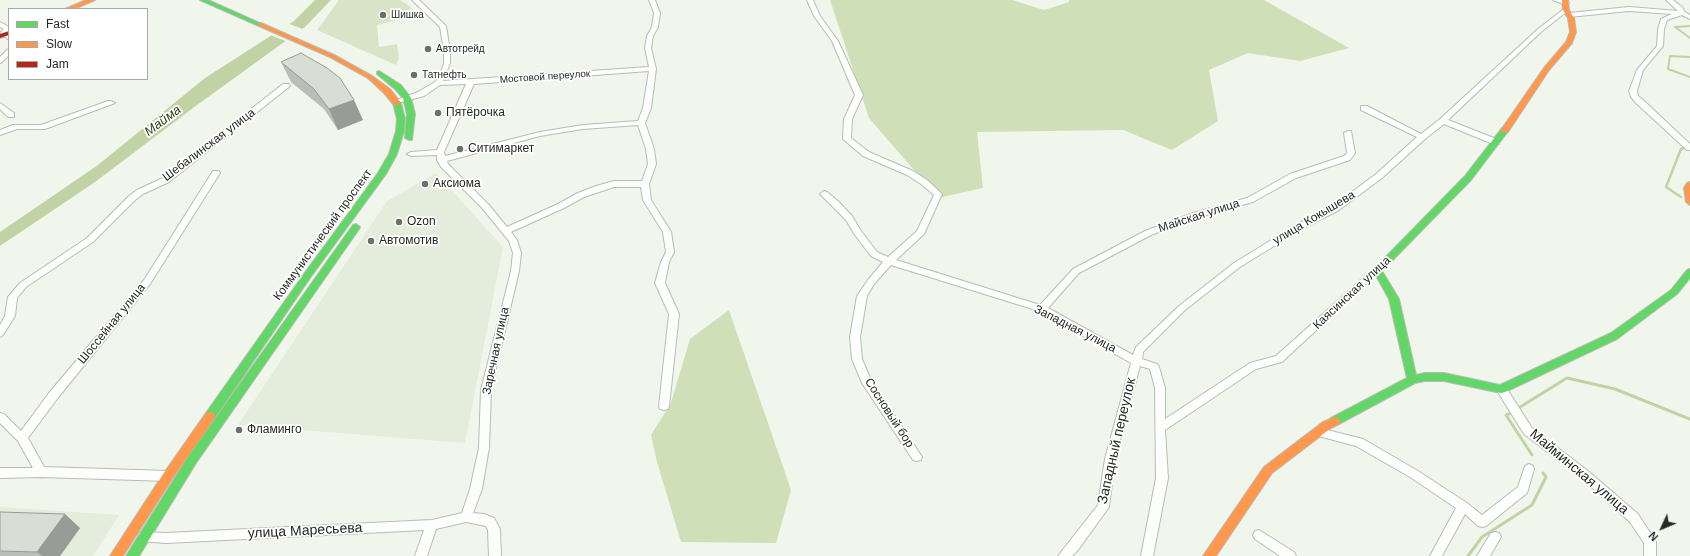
<!DOCTYPE html>
<meta charset="utf-8">
<style>
body{margin:0}
#map{position:relative;width:1690px;height:556px;overflow:hidden;background:#f1f6ec;font-family:Arial,sans-serif}
canvas{display:block}
.legend{position:absolute;left:8px;top:8px;width:140px;height:72px;box-sizing:border-box;background:#fff;border:1px solid #a8a9a7;margin:0;padding:5px 7px;list-style:none;font-size:12px;color:#262822}
.legend li{display:flex;align-items:center;gap:8px;height:20px}
.legend b{width:20px;border:1px solid #a8a9a7}
.north{position:absolute;left:1642px;top:508px;width:40px;height:40px;-webkit-text-stroke:3px #fff;paint-order:stroke;rotate:226deg;font-size:11px;font-weight:700;line-height:16px;text-align:center;color:#262822}
.north::after{content:'';display:block;margin:auto;width:14px;height:18px;background:#262822;clip-path:polygon(50% 0,100% 100%,50% 72%,0 100%)}
</style>
<div id="map">
<canvas width="1690" height="556"></canvas>
<ul class="legend">
<li><b style="height:5px;background:#63d668"></b>Fast</li>
<li><b style="height:5px;background:#ff974d"></b>Slow</li>
<li><b style="height:5px;background:#b3261e"></b>Jam</li>
</ul>
<div class="north">N</div>
</div>
<script>
const c = document.querySelector('canvas').getContext('2d');
c.lineJoin = 'round';
function fillPath(path, color) {
  c.fillStyle = color;
  c.fill(path, 'evenodd');
}
function poly(rows) {
  const path = new Path2D();
  for (const r of rows) {
    path.moveTo(r[0], r[1]);
    for (let i = 2; i < r.length; i += 2) path.lineTo(r[i], r[i + 1]);
  }
  return path;
}
function strokePath(path, color, width, dash) {
  c.strokeStyle = color;
  c.lineWidth = width;
  c.lineCap = dash ? 'butt' : 'round';
  c.setLineDash(dash || []);
  c.stroke(path);
}
function write(font, color, halo, rows, align = 'center') {
  c.font = font + ' Arial,sans-serif';
  c.lineWidth = 3.5;
  c.setLineDash([]);
  c.textBaseline = 'middle';
  c.strokeStyle = halo;
  c.fillStyle = color;
  for (const [text, x, y, turn = 0] of rows) {
    c.save();
    c.translate(x, y);
    c.rotate((+turn || 0) * Math.PI / 180);
    c.textAlign = isNaN(turn) ? turn : align;
    if (halo) c.strokeText(text, 0, 0);
    c.fillText(text, 0, 0);
    c.restore();
  }
}
fillPath(poly([
 [436,173,503,247,465,443,238,425,387,201],
 [0,507,119,515,93,556,0,556]
]), '#e4ecdb');
fillPath(poly([
 [339,0,400,0,411,7,410,14,403,16,397,20,377,25,379,47,397,44,399,58,396,65,317,30]
]), '#d8e4c8');
fillPath(poly([
 [830,0,1012,0,1044,10,1069,2,1069,0,1264,0,1349,48,1300,61,1248,53,1209,70,1218,121,1172,150,1123,130,977,132,983,188,938,198,869,118],
 [729,310,791,490,776,543,681,542,657,462,651,435,671,403,690,339]
]), '#cfdfb8');
fillPath(poly([
 [315,0,331,0,305,27,197,105,95,182,0,246,0,232,98,165,205,78,294,21]
]), '#c1d3a5');
fillPath(poly([
 [287,23,305,30,288,42,270,35]
]), '#f1f6ec');
strokePath(poly([
 [1690,26,1675,27,1690,38],
 [1690,57,1670,56,1668,69,1690,77]
]), '#c1d3a5', 2);
strokePath(poly([
 [1681,197,1666,187,1681,149,1684,148]
]), '#c1d3a5', 2.5);
strokePath(poly([
 [1520,407,1567,378,1615,389,1690,419],
 [1509,414,1506,415,1532,455],
 [1468,556,1482,537,1532,505,1546,477,1543,473]
]), '#c1d3a5', 3);
const street = poly([
 [412,0,419,0,446,26,450,51,450,63,443,81,649,67,645,48,647,36,652,27,654,13,649,0,655,0,660,13,658,27,653,36,651,48,656,69,651,108,645,123,654,149,656,164,649,184,651,200,671,232,674,252,669,262,665,283,679,314,669,406,668,409,664,410,660,409,659,406,669,314,655,283,661,262,666,252,663,232,643,200,641,187,614,187,584,197,564,208,511,232,517,240,521,253,519,271,491,390,489,448,482,489,473,513,484,514,494,518,500,529,501,556,489,556,488,530,486,526,466,522,436,529,427,556,415,556,424,530,166,543,140,541,138,537,140,533,144,532,166,533,432,520,462,513,470,489,479,448,481,390,511,271,513,253,509,241,483,209,441,167,437,160,437,155,411,156,407,154,411,152,437,150,466,84,440,85,424,96,401,102,397,100,418,92,435,82,440,75,444,63,444,51,440,27,412,0],
 [649,71,643,108,638,121,583,125,540,132,445,156,444,152,474,84,649,71],
 [638,125,646,149,648,164,642,181,614,181,596,186,578,193,558,204,507,227,489,205,448,164,447,161,540,136,583,129,638,125],
 [807,0,813,0,820,16,838,41,863,95,852,119,851,138,869,152,913,171,927,180,942,194,924,234,896,260,1040,305,1073,269,1145,231,1193,213,1247,198,1290,174,1344,156,1347,153,1344,133,1348,131,1351,131,1355,153,1350,160,1296,178,1253,202,1199,217,1151,235,1079,273,1048,308,1133,355,1136,347,1179,306,1234,263,1294,226,1333,206,1376,174,1417,137,1361,110,1361,106,1367,106,1421,134,1440,119,1538,29,1564,9,1569,10,1542,31,1448,120,1499,140,1499,144,1493,144,1444,124,1425,139,1382,178,1339,210,1300,230,1240,267,1185,310,1143,352,1142,359,1157,364,1159,367,1165,388,1165,419,1250,363,1276,356,1374,268,1380,268,1381,270,1282,362,1256,369,1165,430,1168,478,1153,556,1141,556,1156,478,1155,388,1150,369,1140,366,1115,459,1109,507,1078,550,1072,556,1058,556,1098,505,1105,459,1131,363,1039,311,891,265,874,284,867,296,860,337,862,359,870,378,922,457,921,460,917,461,913,460,862,383,852,359,850,337,857,296,868,280,883,262,871,256,855,235,846,220,820,194,824,191,827,192,839,202,852,216,861,231,877,252,888,257,917,231,934,195,921,184,907,175,863,156,843,139,844,119,855,95,832,41,814,16,807,0],
 [1553,0,1563,0,1569,3,1566,5,1553,0],
 [1666,0,1673,0,1682,7,1685,12,1690,15,1690,19,1682,15,1667,20,1664,29,1663,46,1643,70,1637,91,1638,96,1642,99,1690,144,1690,150,1687,150,1636,103,1631,97,1629,91,1637,70,1657,46,1658,29,1661,19,1672,14,1629,11,1569,17,1566,15,1569,13,1629,7,1678,11,1666,0],
 [0,22,9,27,9,31,7,33,9,35,9,40,0,33,4,29,0,27,0,22],
 [9,49,9,55,2,62,0,63,0,57,7,50,9,49],
 [283,84,289,84,290,86,169,182,143,194,135,200,93,242,26,287,17,298,15,316,3,335,0,337,0,325,5,316,8,297,20,283,87,238,129,196,137,190,163,178,283,84],
 [108,101,111,101,115,103,45,129,17,129,0,135,0,130,13,125,41,125,108,101],
 [0,103,14,113,14,117,8,117,0,109,0,103],
 [213,171,219,171,220,173,150,284,57,399,28,438,44,467,168,471,172,473,173,476,172,479,168,481,41,477,0,478,0,468,33,468,18,441,0,423,0,413,4,414,21,431,49,393,144,280,213,171],
 [1501,385,1505,386,1532,428,1588,471,1638,514,1656,542,1656,556,1644,556,1644,543,1630,522,1580,477,1524,434,1496,389,1497,386,1501,385],
 [1319,428,1363,439,1418,471,1467,503,1482,515,1518,487,1525,466,1529,464,1533,466,1534,469,1527,493,1486,526,1482,527,1478,526,1465,514,1442,556,1430,556,1456,508,1410,477,1356,446,1315,435,1314,432,1315,429,1319,428],
 [1259,530,1294,552,1296,556,1280,556,1255,539,1253,535,1255,531,1259,530],
 [1495,532,1499,533,1501,537,1490,556,1477,556,1491,533,1495,532]
]);
const fast = poly([
 [200,0,208,0,264,25,259,26,200,0],
 [379,71,401,85,411,98,415,114,412,140,409,140,405,138,407,114,403,98,395,89,377,74,377,72,379,71],
 [394,101,397,101,401,103,405,119,404,131,397,154,386,174,310,278,214,419,210,420,206,419,205,416,206,413,304,274,378,173,389,154,396,131,397,119,393,103,394,101],
 [1502,128,1508,128,1509,130,1471,180,1382,271,1399,299,1416,375,1425,373,1444,373,1500,385,1611,333,1671,290,1687,270,1690,269,1690,278,1677,294,1617,339,1505,392,1501,393,1444,381,1425,381,1415,383,1339,424,1335,425,1331,424,1330,421,1331,418,1407,378,1389,299,1373,270,1465,176,1502,128],
 [356,224,360,227,359,229,196,463,139,556,126,556,188,457,353,225,356,224]
]);
const slow = poly([
 [86,0,95,0,74,9,65,9,86,0],
 [1562,0,1568,0,1569,10,1574,18,1576,32,1572,43,1549,70,1508,132,1502,132,1501,130,1544,68,1566,42,1570,32,1568,18,1563,10,1562,0],
 [261,23,334,55,372,76,390,89,401,103,397,105,394,105,384,93,368,78,330,57,259,26,259,24,261,23],
 [1690,182,1690,205,1686,202,1684,188,1687,183,1690,182],
 [210,412,214,413,215,416,214,419,172,479,123,556,110,556,164,473,206,413,210,412],
 [1335,417,1339,418,1340,421,1339,424,1331,428,1272,473,1216,556,1203,556,1264,467,1323,422,1335,417]
]);
const jam = poly([
 [9,31,9,35,0,38,0,34,9,31]
]);
strokePath(street, '#b9bcb6', 2);
strokePath(fast, '#b9bcb6', 2);
strokePath(slow, '#b9bcb6', 2);
strokePath(jam, '#b9bcb6', 2);
fillPath(street, '#fdfefc');
fillPath(fast, '#63d668');
fillPath(slow, '#ff974d');
fillPath(jam, '#b3261e');
fillPath(poly([
 [281,62,363,120,338,130,324,109,291,82],
 [0,512,80,528,60,556,0,556]
]), '#bbbeb8');
fillPath(poly([
 [354,100,363,120,338,130,329,109],
 [65,514,80,528,60,556,42,556,37,552]
]), '#999b96');
const building = poly([
 [301,53,327,68,340,78,354,100,329,109,314,89,281,62,301,53],
 [0,512,65,514,37,552,0,551,0,512]
]);
fillPath(building, '#daddd6');
strokePath(building, '#999b96', 1);
for (const [x, y, r, color] of [
 [383,15,4,"#6d7069"],
 [428,49,4,"#6d7069"],
 [414,75,4,"#6d7069"],
 [438,113,4,"#6d7069"],
 [460,149,4,"#6d7069"],
 [425,184,4,"#6d7069"],
 [399,222,4,"#6d7069"],
 [371,241,4,"#6d7069"],
 [239,430,4,"#6d7069"]
]) {
  const dot = new Path2D();
  dot.arc(x, y, r, 0, 2 * Math.PI);
  c.fillStyle = color;
  c.fill(dot);
  strokePath(dot, '#fff', 1.5);
}
write('10px', '#262822', '#fff', [
 ["Шишка",391,15],
 ["Автотрейд",436,49],
 ["Татнефть",422,75]
], 'left');
write('10px', '#262822', '#fff', [
 ["Мостовой переулок",545,77,-4]
]);
write('12px', '#262822', '#fff', [
 ["Пятёрочка",446,113],
 ["Ситимаркет",468,149],
 ["Аксиома",433,184],
 ["Ozon",407,222],
 ["Автомотив",379,241],
 ["Фламинго",247,430]
], 'left');
write('12px', '#262822', '#fff', [
 ["Шебалинская улица",209,145,-37],
 ["Майская улица",1199,216,-18],
 ["улица Кокышева",1314,218,-31],
 ["Коммунистический проспект",323,235,-54],
 ["Каясинская улица",1352,293,-43],
 ["Шоссейная улица",112,324,-51],
 ["Западная улица",1075,329,27],
 ["Заречная улица",496,351,-78],
 ["Сосновый бор",889,413,57]
]);
write('italic 13px', '#2e3d0f', '#fff', [
 ["Майма",163,121,-37]
]);
write('14px', '#262822', '#fff', [
 ["Западный переулок",1117,441,-77],
 ["Майминская улица",1579,472,40],
 ["улица Маресьева",305,531,-3]
]);
</script>
